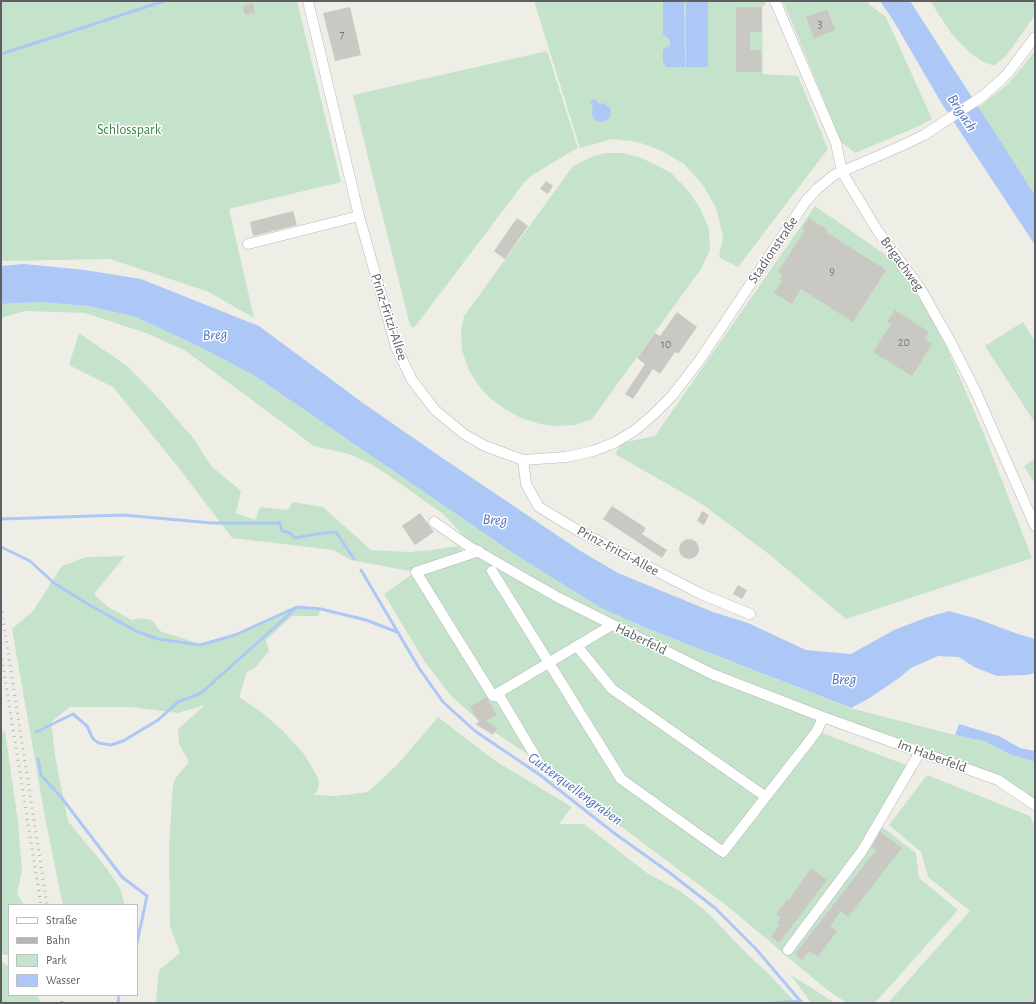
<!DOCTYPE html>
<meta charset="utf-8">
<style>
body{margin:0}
#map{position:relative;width:1036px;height:1004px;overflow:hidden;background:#eeeee6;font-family:"Alegreya Sans",sans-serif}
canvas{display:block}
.frame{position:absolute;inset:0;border:2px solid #5d5f65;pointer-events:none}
.legend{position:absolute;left:8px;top:904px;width:130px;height:92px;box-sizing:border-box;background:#fff;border:1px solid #bebfc1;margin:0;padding:5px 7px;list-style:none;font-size:12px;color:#5d5f65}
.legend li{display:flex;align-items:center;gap:8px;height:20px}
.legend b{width:20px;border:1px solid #bebfc1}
</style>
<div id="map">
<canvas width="1036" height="1004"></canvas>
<div class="frame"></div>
<ul class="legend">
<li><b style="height:5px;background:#fff"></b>Straße</li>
<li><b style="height:5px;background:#b6b6b7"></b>Bahn</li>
<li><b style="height:11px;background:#c5e3cb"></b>Park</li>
<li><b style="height:11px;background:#adc8f7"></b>Wasser</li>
</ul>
</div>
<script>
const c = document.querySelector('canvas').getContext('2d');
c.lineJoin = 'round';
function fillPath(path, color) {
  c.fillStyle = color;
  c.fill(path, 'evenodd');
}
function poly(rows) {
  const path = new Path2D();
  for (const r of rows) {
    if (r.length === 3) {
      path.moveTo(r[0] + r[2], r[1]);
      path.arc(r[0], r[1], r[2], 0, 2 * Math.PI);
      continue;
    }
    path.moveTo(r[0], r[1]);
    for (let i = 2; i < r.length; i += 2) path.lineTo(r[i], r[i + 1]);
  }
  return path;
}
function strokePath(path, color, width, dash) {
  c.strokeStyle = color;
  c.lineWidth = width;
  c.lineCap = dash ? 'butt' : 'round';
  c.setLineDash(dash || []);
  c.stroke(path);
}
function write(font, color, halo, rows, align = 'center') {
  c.font = font + ' "Alegreya Sans",sans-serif';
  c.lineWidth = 3;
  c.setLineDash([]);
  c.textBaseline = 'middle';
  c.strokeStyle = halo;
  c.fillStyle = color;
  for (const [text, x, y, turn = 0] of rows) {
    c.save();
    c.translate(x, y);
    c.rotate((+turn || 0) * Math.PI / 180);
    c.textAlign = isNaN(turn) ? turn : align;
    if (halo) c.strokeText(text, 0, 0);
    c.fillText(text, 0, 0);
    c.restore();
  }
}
fillPath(poly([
 [1,1,297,1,341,182,229,209,254,318,209,292,110,259,1,261],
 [534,1,765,1,765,6,762,6,763,74,798,76,828,149,738,267,719,257,723,236,716,208,703,185,684,164,662,151,638,142,612,139,580,148],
 [782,1,867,1,869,4,886,17,932,119,919,126,855,153,841,142,791,20],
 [930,1,1035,1,1035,15,1007,55,994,66,982,61,970,53,951,33],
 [547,51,578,148,567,154,531,176,523,184,414,328,410,325,376,190,353,95],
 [1035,51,1035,195,978,108,1009,83],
 [605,153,622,153,639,157,656,165,671,173,687,189,700,208,709,229,710,250,701,269,592,419,575,425,558,426,540,424,521,418,505,409,490,398,478,385,468,368,462,350,461,332,464,316,573,166,591,157],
 [815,206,896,262,921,299,947,348,984,434,1032,558,846,619,770,555,702,504,615,454,622,443,655,436],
 [39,302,88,306,136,317,202,348,255,376,513,553,601,608,651,630,850,708,955,735,984,741,1012,755,1035,762,1035,805,998,780,823,717,817,731,851,744,917,769,880,825,916,853,919,878,958,910,875,1003,847,1003,826,989,726,905,603,813,553,771,485,726,451,696,425,662,384,594,415,572,351,560,333,550,232,538,179,468,113,387,69,365,79,333,127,366,161,401,194,439,211,466,241,491,236,513,255,520,260,507,288,510,293,502,323,507,371,550,410,552,432,550,459,546,466,555,478,551,442,513,385,473,369,463,349,454,314,446,221,377,184,350,146,333,85,313,25,311,1,318,1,304],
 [1023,322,1035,341,1035,423,985,346],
 [1035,459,1035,484,1024,466],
 [125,556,94,594,108,607,132,620,140,618,152,620,160,631,200,644,235,634,296,606,321,608,318,616,292,616,266,640,269,651,256,667,247,672,239,697,265,715,283,731,304,754,318,778,319,784,317,791,314,795,336,796,368,792,398,764,438,717,494,760,572,807,559,824,584,824,647,873,680,891,708,913,747,954,767,972,796,1003,155,1003,156,1000,159,970,180,953,170,926,169,849,171,815,172,794,174,780,189,762,179,744,178,729,205,705,178,713,131,707,70,707,51,722,56,761,68,821,107,869,120,888,124,902,124,905,64,905,62,901,46,823,12,629,33,611,62,566,87,557],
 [5,731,18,822,22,871,17,894,24,905,9,905,9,955,6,955,1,954,1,732],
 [927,775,1030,816,1035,826,1035,1003,888,1003,970,911,928,877,921,852,889,825],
 [1,961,9,966,9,995,37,995,41,1003,1,1003],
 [791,975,835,1003,811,1003]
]), '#c5e3cb');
fillPath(poly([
 [663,1,684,1,685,67,666,67,663,61,663,50,670,46,670,40,663,34],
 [686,1,708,1,708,67,686,67],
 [880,1,910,1,1035,195,1035,245,942,104,893,20],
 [594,99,596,100,599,104,603,103,609,107,611,111,610,117,606,121,600,122,597,121,593,118,592,113,593,108,590,103,592,100],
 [24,264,85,270,141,279,259,326,363,403,438,455,579,550,618,573,713,612,748,623,806,650,851,654,894,630,928,617,949,611,978,619,1015,633,1035,639,1035,673,1027,675,997,676,974,667,959,657,938,656,911,668,899,678,868,699,851,708,651,630,601,608,513,553,255,376,202,348,136,317,88,306,39,302,1,304,1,266],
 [959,724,999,736,1020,748,1035,751,1035,762,1012,755,984,741,955,735]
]), '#adc8f7');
strokePath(poly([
 [1,54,88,26,164,1],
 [2,519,123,515,212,523,280,523,282,531,290,533,295,538,316,534,336,532,354,559],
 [1,547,30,561,54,583,86,603,136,631,158,639,200,645,235,635,297,607,321,609,366,620,397,632],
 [361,570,419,668,443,702,475,731,540,775,614,833,670,873,715,908,756,949,802,1003],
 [36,732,73,714,87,726,93,739,99,743,111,745,123,741,158,720,178,702,199,694,208,687,295,609],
 [38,759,41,775,61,797,122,877,147,896,137,943],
 [118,1003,119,995],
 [773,1003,801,1001]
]), '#adc8f7', 3);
fillPath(poly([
 [253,3,255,13,245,15,242,6],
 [350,7,361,55,335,61,323,13],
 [736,7,762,7,762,32,750,32,750,50,761,50,761,72,736,72],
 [827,9,835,30,814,39,806,17],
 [546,181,553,186,548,194,540,189],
 [293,211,297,225,253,236,250,222],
 [517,218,528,226,505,259,494,251],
 [809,218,828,230,826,232,886,270,853,322,801,289,792,304,774,293,782,280,780,279,782,275,778,272,805,230,802,228],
 [895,310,929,332,924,339,932,344,912,376,873,352,891,324,887,322],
 [677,312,697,327,678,354,675,352,660,374,653,369,633,399,625,394,645,364,637,358,655,333,660,336],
 [612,506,646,528,642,534,667,550,662,558,603,519],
 [702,511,709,515,704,525,697,521],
 [420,513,434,532,415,545,402,526],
 [689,549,10],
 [738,585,747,590,742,599,733,594],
 [486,697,497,715,486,721,497,728,493,735,475,724,479,722,470,707],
 [880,832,902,848,848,917,841,911,830,926,837,931,818,957,809,951,802,960,795,954,876,850,872,847],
 [811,868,827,880,779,943,771,937,780,925,777,923,781,917,776,914,788,899,789,900]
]), '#cac8c2');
const minor = poly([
 [308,1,359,216,396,347,412,380,435,410,464,434,485,446,523,460,526,484,539,507,577,530,701,594,750,614],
 [775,1,836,143,842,172,877,230,920,288,950,341,975,390,1035,526],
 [248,244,359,216],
 [523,460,566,457,593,451,614,443,634,431,653,415,672,396,699,361,806,201,817,189,834,175,901,146,924,135,983,96,1002,79,1008,73,1035,37],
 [434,522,470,547,559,598,712,674,823,717,998,780,1035,805],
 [479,551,416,572,493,696,500,697,541,766],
 [492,571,621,779,723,852,817,731,823,717],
 [577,646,612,689,766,797],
 [493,696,612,625],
 [788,950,862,851,920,752]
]);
strokePath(minor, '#b6b7bb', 11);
strokePath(minor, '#fff', 10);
strokePath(poly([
 [1,606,47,905],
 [1,653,41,905],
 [61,995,62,1003]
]), '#b6b6b7', 3, [1, 5]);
write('12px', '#78797c', null, [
 ["3",820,24],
 ["7",342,34],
 ["9",832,271],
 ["20",904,342],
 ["10",666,344]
]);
write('14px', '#3e834e', '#fff', [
 ["Schlosspark",129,130]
]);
write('14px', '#5d5f65', '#fff', [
 ["Stadionstraße",773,250,-56],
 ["Brigachweg",902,264,54],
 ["Prinz-Fritzi-Allee",389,317,72],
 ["Prinz-Fritzi-Allee",618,551,28],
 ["Haberfeld",641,639,26],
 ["Im Haberfeld",932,756,20]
]);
write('italic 15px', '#5170b9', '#fff', [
 ["Brigach",962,113,57],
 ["Breg",215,335,-4],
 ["Breg",495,520,3],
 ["Breg",844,679],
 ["Gutterquellengraben",575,789,36]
]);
</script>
